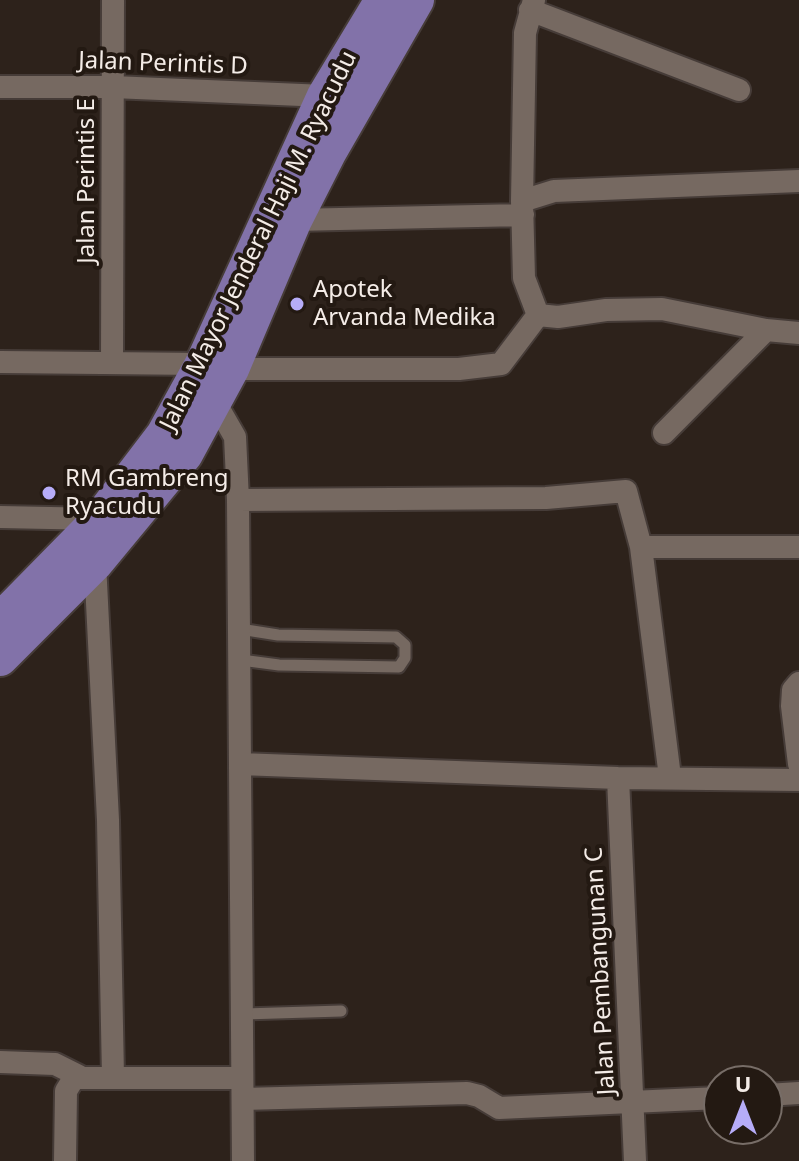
<!DOCTYPE html>
<style>
body{margin:0}
#map{position:relative;width:799px;height:1161px;overflow:hidden;background:#2d221b;font-family:"Noto Sans",sans-serif}
canvas{display:block}
.north{position:absolute;left:703px;top:1065px;width:80px;height:80px;box-sizing:border-box;background:#231912;border:2px solid #776d67;border-radius:50%;rotate:0deg;font-size:22px;font-weight:700;line-height:32px;text-align:center;color:#f4ece7}
.north::after{content:'';display:block;margin:auto;width:28px;height:36px;background:#b6acf8;clip-path:polygon(50% 0,100% 100%,50% 72%,0 100%)}
</style>
<div id="map">
<canvas width="799" height="1161"></canvas>
<div class="north">U</div>
</div>
<script>
const c = document.querySelector('canvas').getContext('2d');
c.lineJoin = 'round';
function poly(rows) {
  const path = new Path2D();
  for (const r of rows) {
    path.moveTo(r[0], r[1]);
    for (let i = 2; i < r.length; i += 2) path.lineTo(r[i], r[i + 1]);
  }
  return path;
}
function strokePath(path, color, width, dash) {
  c.strokeStyle = color;
  c.lineWidth = width;
  c.lineCap = dash ? 'butt' : 'round';
  c.setLineDash(dash || []);
  c.stroke(path);
}
function write(font, color, halo, rows, align = 'center') {
  c.font = font + ' "Noto Sans",sans-serif';
  c.lineWidth = 8;
  c.setLineDash([]);
  c.textBaseline = 'middle';
  c.strokeStyle = halo;
  c.fillStyle = color;
  for (const [text, x, y, turn = 0] of rows) {
    c.save();
    c.translate(x, y);
    c.rotate((+turn || 0) * Math.PI / 180);
    c.textAlign = isNaN(turn) ? turn : align;
    if (halo) c.strokeText(text, 0, 0);
    c.fillText(text, 0, 0);
    c.restore();
  }
}
const lane = poly([
 [240,629,278,635,396,637,405,645,405,658,399,667,279,665,241,660],
 [244,1014,341,1011]
]);
const street = poly([
 [534,0,525,33,522,201,524,278,538,315],
 [530,10,739,90],
 [0,87,113,87,325,96],
 [522,201,554,191,799,181],
 [294,220,523,215],
 [0,362,203,364],
 [112,363,113,0],
 [231,369,459,369,501,364,538,315,558,317,606,310,662,309,766,330,799,333],
 [215,402,235,437,238,500,243,1161],
 [664,433,766,330],
 [238,500,546,498,626,491,641,547,670,777],
 [0,517,100,519],
 [641,547,799,547],
 [95,563,108,820,113,1077],
 [799,683,793,690,792,706,799,764],
 [240,764,618,778,799,780],
 [618,778,635,1161],
 [0,1062,55,1064,79,1076],
 [767,1095,799,1093],
 [243,1099,467,1093,479,1096,499,1108,719,1098],
 [65,1161,66,1091,74,1078,242,1078]
]);
const primary = poly([
 [0,621,100,519,164,435,203,364,325,96,383,0],
 [0,658,95,563,185,454,231,369,294,220,328,153,416,0]
]);
strokePath(lane, '#463c38', 15);
strokePath(street, '#463c38', 26);
strokePath(primary, '#463c38', 40);
strokePath(lane, '#766961', 11);
strokePath(street, '#766961', 22);
strokePath(primary, '#8272a9', 36);
for (const [x, y, r, color] of [
 [297,304,8,"#b6acf8"],
 [49,493,8,"#b6acf8"]
]) {
  const dot = new Path2D();
  dot.arc(x, y, r, 0, 2 * Math.PI);
  c.fillStyle = color;
  c.fill(dot);
  strokePath(dot, '#231912', 3);
}
write('24px', '#f4ece7', '#231912', [
 ["Jalan Perintis D",163,64,2],
 ["Jalan Perintis E",87,181,-90],
 ["Jalan Mayor Jenderal Haji M. Ryacudu",259,241,-64],
 ["Jalan Pembangunan C",601,971,-93]
]);
write('24px', '#f4ece7', '#231912', [
 ["Apotek",313,290],
 ["Arvanda Medika",313,318],
 ["RM Gambreng",65,479],
 ["Ryacudu",65,507]
], 'left');
</script>
